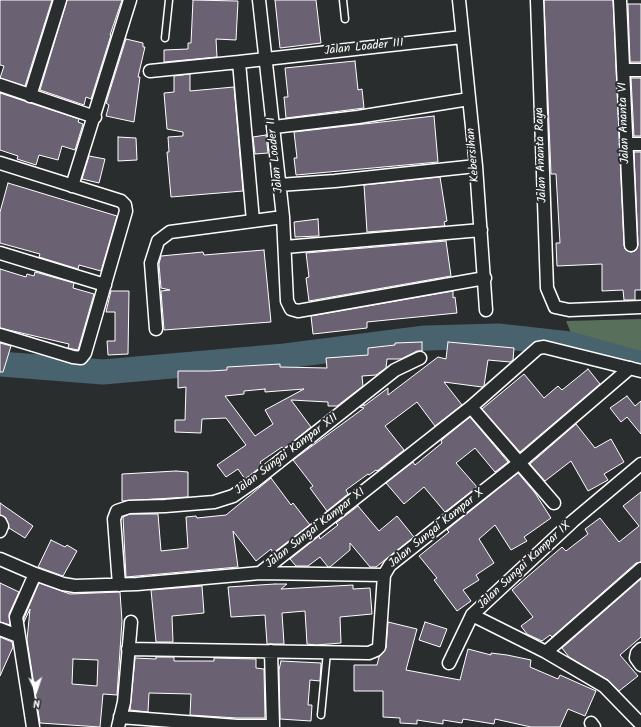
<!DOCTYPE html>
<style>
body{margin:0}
#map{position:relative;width:641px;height:727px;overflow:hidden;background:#2a2d2e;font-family:Kalam,sans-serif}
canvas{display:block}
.north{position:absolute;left:16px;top:671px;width:40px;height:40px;-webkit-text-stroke:3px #2a2d2e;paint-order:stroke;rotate:177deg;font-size:11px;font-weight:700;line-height:16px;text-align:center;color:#fff}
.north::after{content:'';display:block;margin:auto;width:14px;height:18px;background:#fff;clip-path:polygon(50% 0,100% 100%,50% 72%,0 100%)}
</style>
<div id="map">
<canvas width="641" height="727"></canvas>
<div class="north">N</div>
</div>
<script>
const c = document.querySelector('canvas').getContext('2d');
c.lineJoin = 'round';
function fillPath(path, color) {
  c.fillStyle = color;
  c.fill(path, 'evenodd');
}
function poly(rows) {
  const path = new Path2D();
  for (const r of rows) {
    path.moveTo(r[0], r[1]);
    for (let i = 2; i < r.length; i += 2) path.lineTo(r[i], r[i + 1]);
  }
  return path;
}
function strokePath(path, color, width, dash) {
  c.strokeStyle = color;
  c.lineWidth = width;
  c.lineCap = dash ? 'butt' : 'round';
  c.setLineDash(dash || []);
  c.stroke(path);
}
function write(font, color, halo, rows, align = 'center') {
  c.font = font + ' Kalam,sans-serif';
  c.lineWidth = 4;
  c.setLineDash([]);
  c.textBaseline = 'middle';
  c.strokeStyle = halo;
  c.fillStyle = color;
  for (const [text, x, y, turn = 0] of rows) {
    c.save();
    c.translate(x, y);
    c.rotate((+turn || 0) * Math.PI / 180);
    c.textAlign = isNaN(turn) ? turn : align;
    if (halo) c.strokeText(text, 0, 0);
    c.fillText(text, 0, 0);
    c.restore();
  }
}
fillPath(poly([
 [641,319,641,366,577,347,566,321]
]), '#586f5b');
strokePath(poly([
 [0,364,103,372,285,356,425,338,498,336,570,344,641,364]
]), '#48636d', 25);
const building = poly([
 [0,0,52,0,25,86,0,78,4,66,0,65,0,0],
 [67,0,122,0,110,35,111,35,91,99,86,97,84,105,40,90,67,0],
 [193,0,238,1,236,40,216,39,217,57,164,62,164,50,188,49,188,43,191,43,193,0],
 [275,0,316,0,321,43,280,48,275,0],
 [544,0,613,0,624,245,625,249,631,252,635,251,638,245,634,152,641,152,641,290,635,290,635,300,624,300,623,290,602,291,602,264,557,266,556,243,560,243,556,174,551,174,544,0],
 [628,4,641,4,641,62,630,62,628,4],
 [126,39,143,43,143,47,145,47,138,77,140,77,134,122,106,116,109,105,106,103,126,39],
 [355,61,358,90,362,89,364,108,286,118,284,97,288,97,285,68,355,61],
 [190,74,190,91,234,87,243,191,171,197,167,152,169,152,168,137,183,136,183,132,167,129,164,93,174,92,174,76,190,74],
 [631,78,641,78,641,136,634,136,631,78],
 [0,93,79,119,78,122,83,124,75,150,62,146,58,160,39,155,36,165,17,159,18,156,0,150,0,93],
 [434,116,438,162,296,175,294,158,297,158,294,132,434,116],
 [266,135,268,153,255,154,253,137,266,135],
 [118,137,136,138,137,160,118,161,118,137],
 [89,156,105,159,99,183,82,179,89,156],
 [440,177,447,221,444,222,445,226,367,232,364,185,440,177],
 [8,183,117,216,101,271,79,265,78,269,39,257,40,254,0,243,0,212,8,183],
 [318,219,319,236,295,237,294,222,318,219],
 [446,241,451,276,309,301,306,278,309,277,306,253,446,241],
 [264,250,271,322,164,330,161,291,170,290,161,288,159,264,161,256,203,252,204,255,264,250],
 [0,269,26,277,27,274,34,276,35,272,74,283,73,288,94,294,78,350,68,348,69,344,0,328,0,269],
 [111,291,129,291,128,354,108,355,107,341,115,341,115,312,106,312,111,291],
 [453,291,453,298,455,297,457,313,367,322,367,328,313,334,311,316,453,291],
 [422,342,422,351,417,351,401,359,387,359,386,368,376,375,362,376,363,386,337,406,328,406,328,402,291,400,311,427,284,449,282,447,260,462,262,466,245,479,238,469,226,477,217,465,246,445,226,418,202,419,201,433,175,432,175,420,185,420,186,387,178,388,178,371,210,371,227,370,227,367,280,364,280,367,327,368,326,358,368,355,368,348,395,345,395,343,422,342],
 [265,389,265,392,304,389,265,410,273,424,255,436,225,396,244,394,244,391,265,389],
 [448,342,514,348,513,360,510,362,488,360,484,386,482,387,444,382,462,405,435,426,417,402,385,426,404,450,377,471,376,470,369,475,368,474,346,490,348,494,327,511,310,488,313,486,293,460,364,408,360,407,364,404,364,406,388,388,388,395,438,357,446,359,448,342],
 [0,343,11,346,3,372,0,372,0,343],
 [588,369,600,384,520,452,482,409,524,374,544,398,558,386,562,390,588,369],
 [627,396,635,406,641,401,641,434,627,417,621,422,610,408,627,396],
 [470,417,508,462,495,472,475,448,456,463,477,487,445,512,424,487,404,504,386,483,413,462,415,465,442,443,441,441,444,438,470,417],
 [576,424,595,448,611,439,624,462,604,474,608,480,588,491,571,461,545,481,530,464,576,424],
 [176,471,188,472,188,497,122,501,122,474,176,471],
 [518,473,535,493,551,518,524,537,527,541,511,550,495,525,479,539,494,563,476,575,479,580,463,590,471,601,457,611,434,580,437,578,419,556,449,532,447,530,454,524,518,473],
 [271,478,291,505,293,503,310,525,273,553,271,549,256,561,233,531,238,567,126,577,123,517,130,514,158,514,161,551,188,548,186,517,196,516,197,518,226,515,271,478],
 [641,492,641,562,636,563,552,637,550,635,542,641,527,634,521,626,533,617,512,590,562,547,566,551,588,534,585,529,600,518,619,542,639,526,623,506,641,492],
 [0,503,33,526,25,538,9,528,6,518,0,515,0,503],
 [358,506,379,531,397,516,414,537,376,567,370,567,350,543,350,550,330,567,328,567,320,557,308,566,296,566,290,559,319,536,320,539,338,525,336,523,358,506],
 [51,540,65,547,67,545,77,551,63,576,38,567,51,540],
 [641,579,641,637,620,655,638,676,619,691,608,680,569,657,562,648,641,579],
 [0,583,19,592,9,614,10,625,0,622,0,583],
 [39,583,70,594,120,592,122,621,117,695,103,694,100,727,40,723,27,640,30,609,24,622,24,618,39,583],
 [73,659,98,660,97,686,72,684,73,659],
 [275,584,287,584,281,589,353,585,353,589,370,588,372,614,340,617,341,643,316,645,307,644,305,611,282,613,284,644,267,644,265,615,231,617,228,587,275,584],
 [202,586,204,613,172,616,173,642,156,642,151,590,202,586],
 [388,622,417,629,406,670,460,680,468,649,491,655,491,653,507,655,531,660,530,667,558,679,560,675,596,691,585,716,568,709,560,727,531,727,495,719,494,724,463,719,462,723,443,720,443,724,417,720,417,724,400,723,400,718,383,717,383,691,354,691,354,665,377,665,379,657,386,648,388,622],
 [425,622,447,629,440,647,419,640,425,622],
 [0,637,12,642,13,647,0,676,0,637],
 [156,657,174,657,174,661,214,661,214,658,256,659,256,668,264,669,265,718,237,718,190,715,191,694,149,693,148,712,130,710,135,658,156,659,156,657],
 [281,661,321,663,320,681,310,680,308,705,312,705,311,721,280,719,279,670,281,661]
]);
fillPath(building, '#6a6272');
strokePath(building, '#fff', 1);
const lane = poly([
 [343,0,345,19],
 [165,38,169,0],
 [321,715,327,652]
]);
const street = poly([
 [259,0,283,217,287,301,291,309,298,311,485,278],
 [459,0,476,166,486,310],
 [537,0,547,288,555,307,569,310,641,307],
 [620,0,631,245],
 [239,62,462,37],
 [623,70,641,70],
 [150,71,239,62,253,221],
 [0,85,95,117],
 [30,96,60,0],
 [274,127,358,117,469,99],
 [626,144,641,144],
 [0,163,121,201,125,205,126,211,85,353,81,358,73,357,0,335],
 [279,185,335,181,476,166],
 [72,186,130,0],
 [285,247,481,230],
 [0,253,105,285],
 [156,329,151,263,158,241,170,232,283,217],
 [471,407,554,503],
 [0,522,2,526,0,531],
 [0,559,35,574,63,584,75,586,137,584,260,573,471,407,538,348,544,347,641,371],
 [260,573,384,575],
 [119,585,114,519,117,511,129,507,165,506,214,502,233,496,256,480,395,370,420,358],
 [472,615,546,652,604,686,641,724],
 [0,629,18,636],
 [128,649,369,653,376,650,379,647,384,575,390,565,519,463,630,368],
 [641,649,637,653,636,658,641,665],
 [546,652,641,569],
 [449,663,472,615,573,521,641,464],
 [120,717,237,726,273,726,271,651],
 [591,723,594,727],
 [33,727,16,617,35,574],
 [118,727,124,702,131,622]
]);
strokePath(lane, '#fff', 9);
strokePath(street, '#fff', 15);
strokePath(lane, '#2a2d2e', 6);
strokePath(street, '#2a2d2e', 12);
write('12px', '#fff', '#2a2d2e', [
 ["Jalan Loader III",364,48,-6],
 ["Jalan Ananta VI",625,123,-92],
 ["Jalan Loader II",276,155,-96],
 ["Kebersihan",474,155,-95],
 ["Jalan Ananta Raya",542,155,-92],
 ["Jalan Sungai Kampar XII",287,455,-37],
 ["Jalan Sungai Kampar XI",316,529,-38],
 ["Jalan Sungai Kampar X",437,529,-39],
 ["Jalan Sungai Kampar IX",525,566,-43]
]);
</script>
